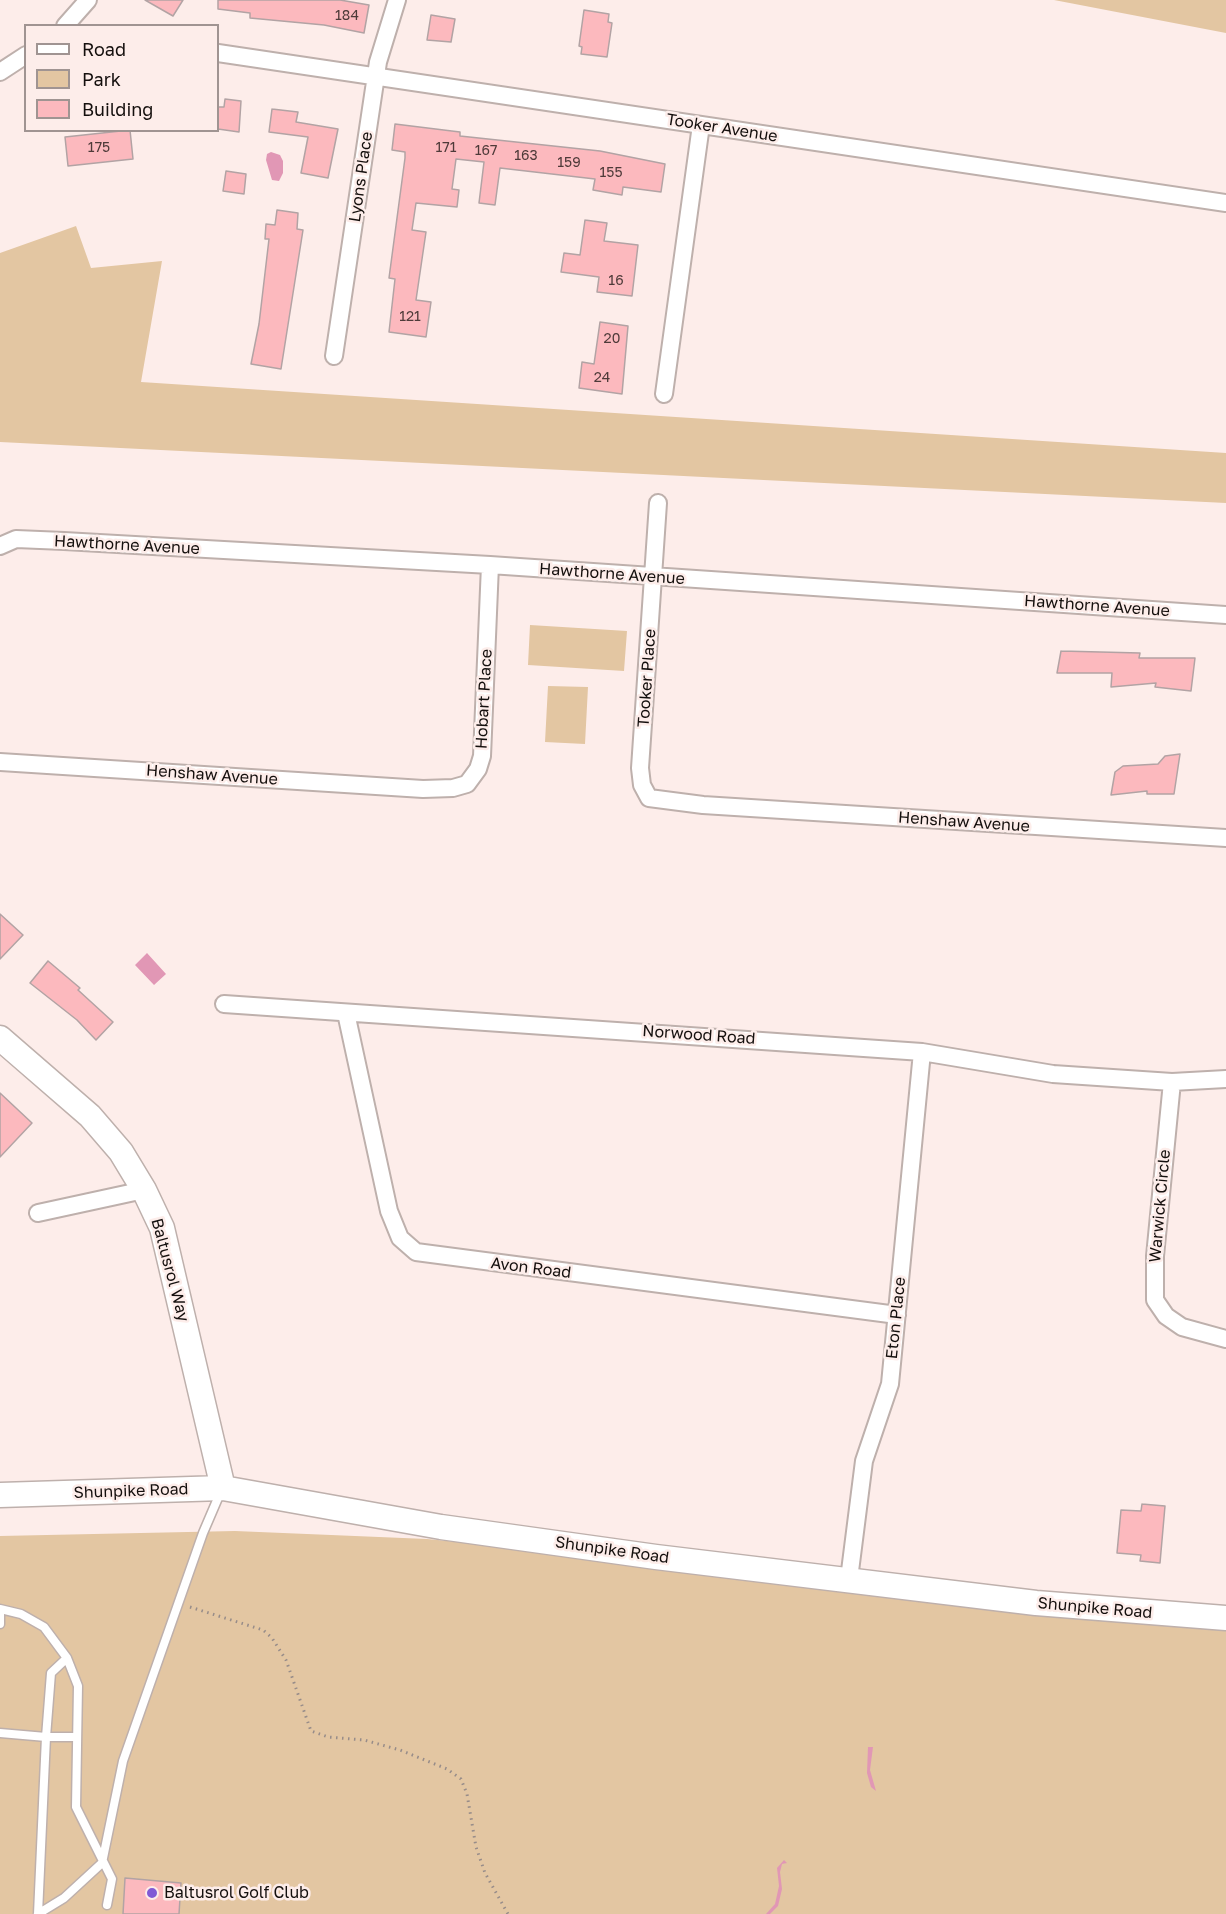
<!DOCTYPE html>
<style>
body{margin:0}
#map{position:relative;width:1226px;height:1914px;overflow:hidden;background:#fdedea;font-family:"Golos Text",sans-serif}
canvas{display:block}
.legend{position:absolute;left:24px;top:24px;width:195px;height:108px;box-sizing:border-box;background:#fdedea;border:2px solid #a09492;margin:0;padding:8px 10px;list-style:none;font-size:18px;color:#140f0d}
.legend li{display:flex;align-items:center;gap:12px;height:30px}
.legend b{width:30px;border:2px solid #a09492}
</style>
<div id="map">
<canvas width="1226" height="1914"></canvas>
<ul class="legend">
<li><b style="height:8px;background:#fff"></b>Road</li>
<li><b style="height:16px;background:#e3c6a2"></b>Park</li>
<li><b style="height:16px;background:#fcb9be"></b>Building</li>
</ul>
</div>
<script>
const c = document.querySelector('canvas').getContext('2d');
c.lineJoin = 'round';
function fillPath(path, color) {
  c.fillStyle = color;
  c.fill(path, 'evenodd');
}
function poly(rows) {
  const path = new Path2D();
  for (const r of rows) {
    path.moveTo(r[0], r[1]);
    for (let i = 2; i < r.length; i += 2) path.lineTo(r[i], r[i + 1]);
  }
  return path;
}
function strokePath(path, color, width, dash) {
  c.strokeStyle = color;
  c.lineWidth = width;
  c.lineCap = dash ? 'butt' : 'round';
  c.setLineDash(dash || []);
  c.stroke(path);
}
function write(font, color, halo, rows, align = 'center') {
  c.font = font + ' "Golos Text",sans-serif';
  c.lineWidth = 5;
  c.setLineDash([]);
  c.textBaseline = 'middle';
  c.strokeStyle = halo;
  c.fillStyle = color;
  for (const [text, x, y, turn = 0] of rows) {
    c.save();
    c.translate(x, y);
    c.rotate((+turn || 0) * Math.PI / 180);
    c.textAlign = isNaN(turn) ? turn : align;
    if (halo) c.strokeText(text, 0, 0);
    c.fillText(text, 0, 0);
    c.restore();
  }
}
fillPath(poly([
 [1054,0,1226,0,1226,33],
 [76,226,91,268,162,261,141,382,1226,453,1226,503,0,442,0,253],
 [530,625,627,631,624,671,528,665],
 [548,686,588,687,585,744,545,742],
 [235,1531,427,1539,521,1548,1226,1629,1226,1914,0,1914,0,1536]
]), '#e3c6a2');
fillPath(poly([
 [271,152,280,155,283,161,283,173,279,181,272,180,266,160,267,154],
 [147,953,166,974,154,985,135,965],
 [868,1747,873,1747,870,1770,876,1791,871,1787,867,1773],
 [784,1860,787,1863,782,1864,780,1872,782,1889,778,1906,770,1914,766,1914,775,1904,779,1886,777,1868]
]), '#e197b5');
const building = poly([
 [145,0,183,0,173,16,145,0],
 [218,0,340,0,369,5,364,33,324,25,250,18,250,13,218,9,218,0],
 [584,10,609,14,608,22,612,23,607,57,581,54,582,47,579,46,584,10],
 [431,15,455,19,451,42,427,40,431,15],
 [225,99,241,101,239,132,218,129,218,107,224,107,225,99],
 [272,109,298,112,296,122,338,129,328,178,301,173,308,137,269,132,272,109],
 [395,124,460,132,460,136,600,151,665,164,661,192,623,187,622,195,593,190,595,179,500,168,495,205,479,203,484,162,456,159,452,189,459,190,457,207,416,203,412,230,426,232,416,300,431,302,426,337,389,332,395,279,389,278,405,158,405,152,392,150,395,124],
 [130,130,133,159,68,166,65,137,130,130],
 [226,171,246,174,244,194,223,191,226,171],
 [277,210,298,213,297,229,303,230,281,369,251,364,259,324,269,239,265,239,266,224,275,225,277,210],
 [585,220,607,223,604,241,638,245,632,296,597,292,599,277,561,272,564,253,580,255,585,220],
 [600,322,628,326,622,394,579,388,582,362,594,364,600,322],
 [1061,651,1140,653,1139,658,1195,658,1191,691,1155,687,1156,683,1111,687,1112,673,1057,673,1061,651],
 [1180,754,1174,794,1147,794,1147,791,1111,795,1115,772,1123,766,1158,764,1165,756,1180,754],
 [0,914,23,935,0,959,0,914],
 [48,961,80,988,78,990,113,1022,96,1040,77,1020,30,983,48,961],
 [0,1093,32,1123,0,1157,0,1093],
 [1142,1504,1165,1506,1160,1563,1140,1561,1141,1555,1117,1553,1121,1510,1141,1511,1142,1504],
 [125,1878,181,1883,179,1914,123,1914,125,1878]
]);
fillPath(building, '#fcb9be');
strokePath(building, '#b2a3a4', 1.5);
const lane = poly([
 [0,1609,21,1614,44,1627,67,1658,78,1686,76,1807,112,1879,107,1905],
 [0,1624,0,1609],
 [67,1658,51,1673,46,1737,77,1737],
 [0,1733,46,1737,38,1914],
 [38,1914,64,1898,102,1863,123,1761,203,1533,221,1491]
]);
const street = poly([
 [65,26,88,0],
 [218,53,1226,203],
 [0,72,26,55],
 [334,356,378,62,397,0],
 [664,394,701,125],
 [658,503,640,768,642,785,649,798,703,805,1226,838],
 [0,546,16,539,64,541,490,565,1226,615],
 [0,762,423,789,453,788,467,784,478,769,482,756,490,565],
 [224,1004,922,1052,1053,1074,1172,1082,1226,1079],
 [346,1013,389,1211,400,1238,416,1252,897,1315],
 [1172,1082,1155,1256,1155,1300,1166,1316,1182,1327,1226,1339],
 [38,1213,144,1190],
 [849,1579,864,1461,890,1384,922,1052]
]);
const secondary = poly([
 [0,1038,90,1116,121,1152,144,1190,162,1228,223,1488],
 [0,1495,223,1488,441,1527,656,1557,1036,1603,1226,1618]
]);
strokePath(lane, '#beb0ac', 11);
strokePath(street, '#beb0ac', 20);
strokePath(secondary, '#beb0ac', 27);
strokePath(poly([
 [190,1607,263,1630,272,1638,286,1660,311,1731,328,1737,364,1740,400,1750,447,1769,461,1779,467,1794,476,1847,485,1873,508,1914]
]), '#978c89', 3, [1.5, 4.5]);
strokePath(lane, '#fff', 8);
strokePath(street, '#fff', 16);
strokePath(secondary, '#fff', 24);
for (const [x, y, r, color] of [
 [152,1893,6,"#815ad5"]
]) {
  const dot = new Path2D();
  dot.arc(x, y, r, 0, 2 * Math.PI);
  c.fillStyle = color;
  c.fill(dot);
  strokePath(dot, '#fdedea', 2);
}
write('14px', '#4e3a39', null, [
 ["184",347,16],
 ["175",99,148],
 ["171",446,148],
 ["167",486,151],
 ["163",526,156],
 ["159",569,163],
 ["155",611,173],
 ["16",616,281],
 ["121",410,317],
 ["20",612,339],
 ["24",602,378]
]);
write('16px', '#140f0d', '#fdedea', [
 ["Tooker Avenue",722,128,9],
 ["Lyons Place",361,177,-82],
 ["Hawthorne Avenue",127,545,3],
 ["Hawthorne Avenue",612,574,4],
 ["Hawthorne Avenue",1097,606,4],
 ["Tooker Place",647,678,-86],
 ["Hobart Place",484,699,-87],
 ["Henshaw Avenue",212,775,4],
 ["Henshaw Avenue",964,822,4],
 ["Norwood Road",699,1035,4],
 ["Warwick Circle",1160,1206,-85],
 ["Avon Road",531,1268,7],
 ["Baltusrol Way",170,1270,75],
 ["Eton Place",896,1318,-84],
 ["Shunpike Road",131,1491,-2],
 ["Shunpike Road",612,1550,8],
 ["Shunpike Road",1095,1608,5]
]);
write('16px', '#140f0d', '#fdedea', [
 ["Baltusrol Golf Club",164,1893]
], 'left');
</script>
